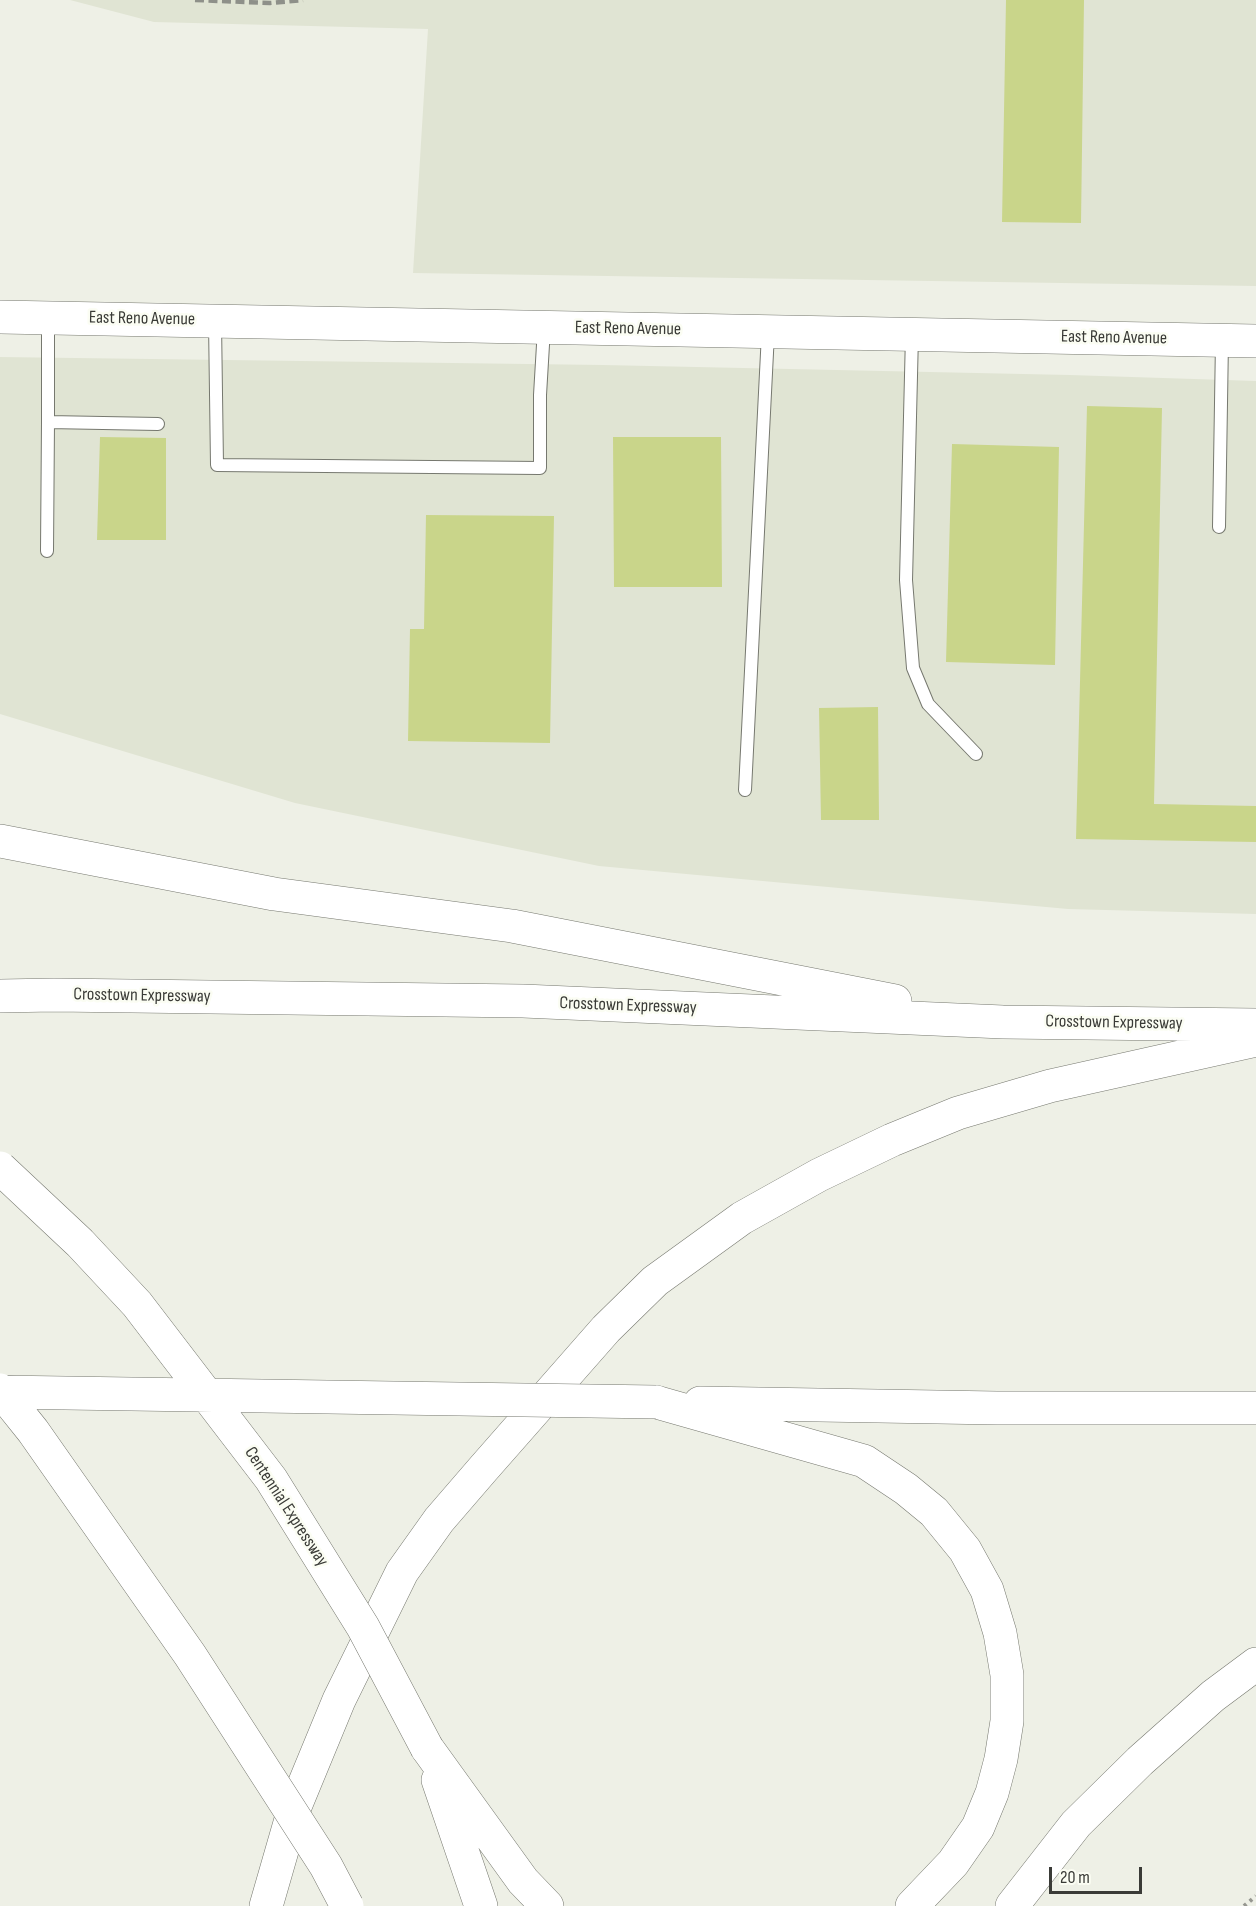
<!DOCTYPE html>
<style>
body{margin:0}
#map{position:relative;width:1256px;height:1906px;overflow:hidden;background:#eef0e6;font-family:"Sofia Sans Condensed",sans-serif}
canvas{display:block}
.scale{position:absolute;left:1049px;top:1867px;width:93px;height:27px;box-sizing:border-box;border:3px solid #3a3b37;border-top:0;padding-left:8px;font-size:18px;line-height:21px;white-space:nowrap;color:#3a3b37;-webkit-text-stroke:4px #fbfdf3;paint-order:stroke}
</style>
<div id="map">
<canvas width="1256" height="1906"></canvas>
<div class="scale">20 m</div>
</div>
<script>
const c = document.querySelector('canvas').getContext('2d');
c.lineJoin = 'round';
function fillPath(path, color) {
  c.fillStyle = color;
  c.fill(path, 'evenodd');
}
function poly(rows) {
  const path = new Path2D();
  for (const r of rows) {
    path.moveTo(r[0], r[1]);
    for (let i = 2; i < r.length; i += 2) path.lineTo(r[i], r[i + 1]);
  }
  return path;
}
function strokePath(path, color, width, dash) {
  c.strokeStyle = color;
  c.lineWidth = width;
  c.lineCap = dash ? 'butt' : 'round';
  c.setLineDash(dash || []);
  c.stroke(path);
}
function write(font, color, halo, rows, align = 'center') {
  c.font = font + ' "Sofia Sans Condensed",sans-serif';
  c.lineWidth = 5;
  c.setLineDash([]);
  c.textBaseline = 'middle';
  c.strokeStyle = halo;
  c.fillStyle = color;
  for (const [text, x, y, turn = 0] of rows) {
    c.save();
    c.translate(x, y);
    c.rotate((+turn || 0) * Math.PI / 180);
    c.textAlign = isNaN(turn) ? turn : align;
    if (halo) c.strokeText(text, 0, 0);
    c.fillText(text, 0, 0);
    c.restore();
  }
}
fillPath(poly([
 [70,0,1256,0,1256,286,413,273,428,29,154,22],
 [0,357,603,365,1070,375,1256,381,1256,914,1068,909,599,866,295,803,0,714]
]), '#e0e4d3');
fillPath(poly([
 [1006,0,1084,0,1081,223,1002,222],
 [1087,406,1162,408,1154,804,1256,806,1256,842,1076,839],
 [100,437,166,438,166,540,97,540],
 [613,437,721,437,722,587,614,587],
 [952,444,1059,447,1055,665,946,662],
 [426,515,554,516,550,743,408,741,410,629,424,629],
 [878,707,879,820,821,820,819,708]
]), '#c9d58a');
const service = poly([
 [48,319,48,422,158,424],
 [215,322,217,465,540,468,540,395,544,328],
 [912,335,906,580,913,668,928,704,976,754],
 [1219,527,1222,341],
 [47,551,48,422],
 [745,790,768,333]
]);
const secondary = poly([
 [0,317,1256,341]
]);
const motorway = poly([
 [0,841,274,894,512,926,895,1001],
 [0,996,54,995,523,1001,1003,1022,1256,1025],
 [656,1402,864,1461,906,1489,934,1512,965,1550,987,1590,1000,1633,1007,1675,1007,1721,1001,1759,992,1793,978,1827,953,1863,912,1906],
 [700,1403,997,1408,1256,1408],
 [427,1748,523,1881,547,1906],
 [438,1780,481,1906],
 [266,1906,294,1809,339,1700,402,1572,439,1520,483,1469,606,1329,655,1281,742,1218,819,1175,892,1140,958,1113,1050,1086,1256,1040],
 [1012,1906,1076,1824,1140,1761,1213,1696,1256,1664]
]);
strokePath(service, '#76786f', 14);
strokePath(secondary, '#76786f', 34);
strokePath(motorway, '#76786f', 34);
strokePath(poly([
 [1244,1906,1256,1896]
]), '#969790', 4, [3, 4.5]);
strokePath(service, '#fff', 12);
strokePath(secondary, '#fff', 33);
strokePath(motorway, '#fff', 33);
strokePath(poly([
 [195,0,270,3,303,0]
]), '#8e9089', 4.5, [9, 4.5]);
const motorwayBridge = poly([
 [0,1168,80,1243,137,1304,271,1479,363,1627,427,1748],
 [0,1390,33,1431,190,1655,326,1866,347,1906],
 [0,1392,656,1402]
]);
strokePath(motorwayBridge, '#76786f', 34, []);
strokePath(motorwayBridge, '#fff', 33);
write('18px', '#3a3b37', '#fbfdf3', [
 ["East Reno Avenue",142,319,1],
 ["East Reno Avenue",628,329,1],
 ["East Reno Avenue",1114,338,1],
 ["Crosstown Expressway",142,996,1],
 ["Crosstown Expressway",628,1006,2],
 ["Crosstown Expressway",1114,1023,1],
 ["Centennial Expressway",286,1507,57]
]);
</script>
